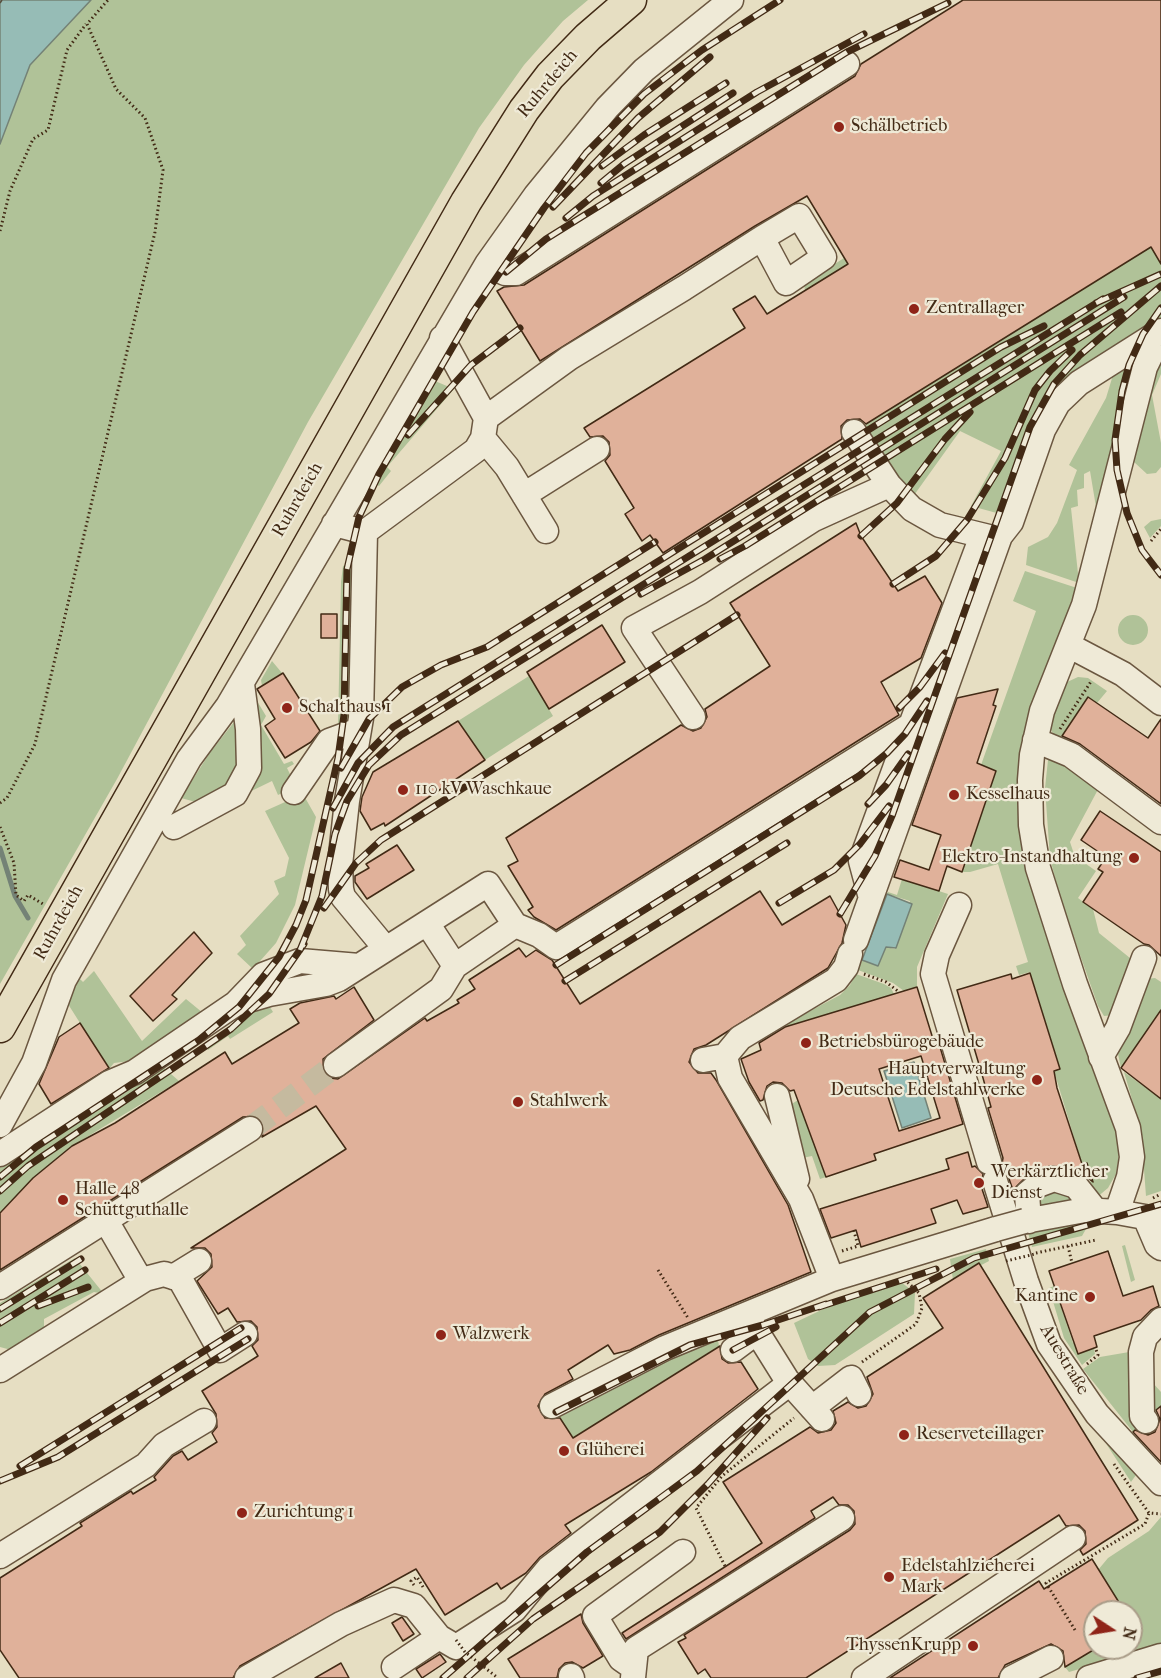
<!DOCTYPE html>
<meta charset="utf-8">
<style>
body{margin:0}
#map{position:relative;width:1161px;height:1678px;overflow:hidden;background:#e6dec2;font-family:"IM FELL French Canon",serif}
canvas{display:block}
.north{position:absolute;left:1083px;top:1600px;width:60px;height:60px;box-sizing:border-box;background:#efead7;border:2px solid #aa9d89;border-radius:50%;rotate:102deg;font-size:16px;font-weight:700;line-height:24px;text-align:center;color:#422a15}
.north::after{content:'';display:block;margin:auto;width:21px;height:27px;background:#8f2418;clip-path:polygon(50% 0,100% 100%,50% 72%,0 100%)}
</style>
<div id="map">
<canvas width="1161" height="1678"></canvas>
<div class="north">N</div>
</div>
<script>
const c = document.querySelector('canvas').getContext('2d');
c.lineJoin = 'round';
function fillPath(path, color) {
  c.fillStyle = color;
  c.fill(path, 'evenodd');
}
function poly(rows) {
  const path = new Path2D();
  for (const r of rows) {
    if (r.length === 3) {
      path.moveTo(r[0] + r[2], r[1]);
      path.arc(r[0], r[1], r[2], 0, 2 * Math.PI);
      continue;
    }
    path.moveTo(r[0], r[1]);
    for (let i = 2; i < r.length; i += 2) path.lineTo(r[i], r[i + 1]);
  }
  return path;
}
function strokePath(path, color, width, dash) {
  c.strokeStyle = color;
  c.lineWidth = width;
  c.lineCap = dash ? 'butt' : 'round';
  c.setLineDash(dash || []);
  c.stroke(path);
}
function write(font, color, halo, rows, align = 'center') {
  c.font = font + ' "IM FELL French Canon",serif';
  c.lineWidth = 4.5;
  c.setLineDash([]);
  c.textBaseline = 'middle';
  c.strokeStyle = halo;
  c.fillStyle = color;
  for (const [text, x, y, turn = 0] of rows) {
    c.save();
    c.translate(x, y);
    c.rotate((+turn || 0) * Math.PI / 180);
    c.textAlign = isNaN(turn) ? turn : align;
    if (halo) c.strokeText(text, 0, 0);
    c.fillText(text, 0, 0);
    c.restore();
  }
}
fillPath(poly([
 [91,0,588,0,563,21,524,65,479,128,308,422,117,779,0,984,0,144,30,65],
 [1151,247,1161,260,1161,319,1075,376,1004,515,971,506,1001,451,960,431,912,498,863,426],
 [844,258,849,264,805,291,804,284],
 [1161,355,1161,374,1152,395,1161,443,1161,467,1156,473,1147,474,1134,462,1133,453,1153,371],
 [1132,364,1135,367,1097,513,1090,471,1084,474,1084,488,1077,490,1078,506,1071,508,1079,583,1026,565,1028,547,1048,537,1057,523,1077,470,1069,465,1106,398,1113,375,1125,365],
 [435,381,454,389,387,467,391,471,379,486,371,481,426,385],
 [1161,519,1161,526,1150,538,1144,527,1151,521],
 [350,563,353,595,350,728,338,727,341,582,343,566],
 [1025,571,1077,588,1029,728,1030,881,1060,978,1121,1141,1116,1174,1108,1188,1096,1198,1083,1184,1092,1181,1082,1164,1054,1071,1060,1069,1030,972,1019,975,1016,966,1028,962,998,864,970,872,962,872,996,771,981,765,1036,611,1013,601],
 [1133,630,15],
 [272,661,282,673,262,686,261,680],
 [529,676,553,716,485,760,458,721],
 [1078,677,1088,678,1107,691,1097,703,1088,697,1060,739,1054,736,1050,727,1053,714,1065,683],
 [251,691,266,716,261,725,284,764,292,761,294,764,287,768,294,782,288,790,278,795,272,781,239,797],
 [238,717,242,718,236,783,203,804,181,798,209,754],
 [1059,756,1102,782,1070,842,1073,851,1079,859,1096,871,1078,898,1093,909,1099,933,1130,958,1130,972,1115,1015,1104,1016,1098,1006,1060,898,1050,858,1045,788,1048,760],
 [303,794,316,817,295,905,276,943,253,969,237,954,246,945,240,936,279,894,274,881,285,876,289,858,265,811],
 [902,879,948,894,917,967,917,987,904,991,893,983,858,970,862,960,878,966,886,947,895,949,910,901,887,894,888,892,897,895],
 [94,971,142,1041,186,999,203,1013,130,1061,114,1063,109,1069,68,1004,79,978,83,982],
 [856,974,884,984,891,988,894,994,769,1033,840,995,850,985],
 [1155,978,1161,982,1161,1010,1121,1068,1118,1054,1120,1046,1146,979],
 [268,1004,273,1012,230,1039,228,1036,208,1050,205,1046,251,1008,256,1010],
 [163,1067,179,1081,72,1146,0,1213,0,1166,111,1092,116,1099],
 [1124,1072,1161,1099,1161,1191,1146,1196,1141,1130],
 [798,1100,826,1177,820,1179,812,1156,797,1159,787,1107],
 [1061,1184,1074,1202,1033,1207,1041,1189],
 [1069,1221,1085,1223,1086,1229,1082,1236,1032,1247,1027,1229],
 [1125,1245,1135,1280,1131,1282,1122,1246],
 [986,1249,989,1261,953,1280,950,1259],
 [75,1258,104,1294,94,1292,44,1319,44,1331,15,1351,0,1347,0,1303],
 [901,1282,915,1293,914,1314,835,1365,818,1366,808,1359,794,1323,836,1303],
 [1054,1286,1073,1343,1094,1348,1095,1354,1082,1365,1064,1338,1049,1288],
 [717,1334,719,1346,573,1438,554,1409],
 [1135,1351,1139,1426,1133,1432,1083,1369,1100,1357],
 [1152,1382,1161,1392,1161,1406,1151,1415],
 [1096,1428,1133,1468,1136,1475,1131,1482],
 [1161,1517,1161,1646,1069,1672,1065,1667,1097,1648,1131,1648,1131,1628,1133,1626,1131,1612,1125,1612,1098,1570,1108,1558,1149,1531]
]), '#b0c298');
const water = poly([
 [0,0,91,0,30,65,0,144,0,0],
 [887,894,912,904,896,948,886,947,878,966,862,960,887,894],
 [914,1062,931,1118,902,1128,884,1071,914,1062]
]);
fillPath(water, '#96bcb6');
strokePath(water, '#748276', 1.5);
strokePath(poly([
 [0,848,15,896,28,918]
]), '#748276', 5);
strokePath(poly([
 [0,3,2,0]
]), '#574e3d', 1.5, [8, 6]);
const building = poly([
 [963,0,1161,0,1161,264,1151,247,866,424,860,419,847,420,841,426,842,439,663,553,650,535,642,541,625,514,634,508,605,461,610,455,609,442,603,436,590,437,584,428,745,328,733,309,755,296,767,314,848,264,807,196,755,226,540,361,497,291,504,287,524,285,855,76,861,64,963,0],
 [856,523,861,536,898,591,925,576,942,603,921,658,881,682,899,715,556,930,534,917,528,910,533,907,508,866,518,861,506,838,681,725,693,731,701,728,707,717,705,709,770,666,730,603,856,523],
 [321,614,337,614,337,638,321,638,321,614],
 [602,625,625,662,549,709,527,672,602,625],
 [283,673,320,731,311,742,285,758,265,726,275,719,257,689,283,673],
 [998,689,993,705,996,706,977,763,996,771,962,872,947,866,939,891,894,877,900,860,929,870,941,835,912,825,957,698,998,689],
 [1088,697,1148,738,1161,719,1161,804,1080,744,1062,736,1088,697],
 [458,721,485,760,385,826,384,823,371,830,360,811,362,797,373,772,458,721],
 [1100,811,1161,852,1161,956,1149,945,1144,944,1083,902,1103,872,1098,869,1106,857,1081,840,1100,811],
 [397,845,414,870,367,899,355,882,355,876,369,868,366,864,397,845],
 [760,891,782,925,830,896,846,925,842,943,828,968,706,1045,694,1049,689,1062,698,1073,711,1073,716,1080,788,1205,811,1272,659,1335,630,1350,614,1354,608,1345,568,1370,573,1379,545,1394,538,1406,545,1418,560,1418,573,1438,720,1346,722,1359,728,1363,741,1362,758,1389,651,1472,565,1525,571,1533,540,1557,526,1573,501,1589,497,1583,445,1615,416,1569,240,1666,233,1678,19,1678,0,1650,0,1578,82,1526,80,1523,131,1491,133,1494,156,1480,154,1477,173,1456,182,1451,188,1460,217,1442,212,1433,217,1427,216,1414,202,1391,258,1356,252,1346,258,1340,257,1327,251,1321,237,1322,228,1308,218,1314,197,1281,212,1267,211,1254,205,1248,191,1248,346,1149,316,1106,262,1137,264,1129,262,1121,256,1116,243,1117,0,1270,0,1213,33,1178,72,1146,115,1123,225,1052,232,1064,299,1023,290,1009,300,1003,334,996,336,999,354,987,374,1020,323,1059,324,1073,330,1078,338,1079,425,1018,427,1021,459,1003,457,1000,475,989,469,980,519,948,526,957,536,950,552,960,580,1004,760,891],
 [194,932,212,953,172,995,177,999,153,1021,130,996,194,932],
 [1030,973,1060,1069,1054,1071,1057,1088,1082,1164,1087,1163,1093,1182,1080,1172,1050,1166,1029,1174,1013,1190,1008,1176,1001,1169,1003,1158,988,1108,991,1107,983,1078,957,990,1011,974,1012,979,1030,973],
 [917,987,933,1039,937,1037,963,1124,874,1154,876,1160,826,1177,794,1090,790,1091,782,1083,773,1082,767,1086,763,1100,760,1101,749,1082,741,1059,761,1050,759,1043,785,1027,917,987],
 [921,1056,940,1118,899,1131,879,1069,921,1056],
 [1161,1010,1161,1099,1121,1068,1161,1010],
 [80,1023,109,1068,51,1104,39,1084,59,1037,80,1023],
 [968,1152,972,1167,975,1166,983,1174,981,1186,988,1207,963,1214,957,1200,931,1209,936,1223,861,1247,856,1230,831,1238,820,1209,949,1169,946,1159,968,1152],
 [1108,1251,1123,1296,1153,1286,1159,1306,1151,1310,1141,1320,1094,1336,1097,1347,1078,1354,1049,1271,1108,1251],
 [979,1263,1138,1520,1083,1555,1080,1550,1086,1544,1085,1531,1079,1525,1066,1526,1059,1515,806,1678,711,1678,705,1669,698,1674,678,1642,686,1638,684,1635,850,1530,855,1524,854,1511,848,1505,839,1505,833,1497,811,1511,815,1518,626,1639,622,1633,762,1543,723,1482,810,1427,818,1433,831,1430,836,1423,833,1411,848,1402,858,1408,866,1406,873,1394,867,1377,943,1328,923,1298,979,1263],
 [1161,1406,1161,1462,1133,1432,1135,1430,1148,1435,1155,1432,1160,1419,1156,1410,1161,1406],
 [1092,1559,1125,1612,1095,1612,1095,1649,1065,1667,1063,1651,1051,1644,1005,1665,998,1678,890,1678,1039,1581,1044,1589,1092,1559],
 [581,1614,583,1623,603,1656,583,1668,572,1662,565,1663,559,1669,557,1678,520,1678,508,1659,581,1614],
 [402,1617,414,1634,403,1641,392,1623,402,1617],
 [440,1654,446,1662,422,1678,416,1669,440,1654],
 [341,1663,349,1678,315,1678,341,1663]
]);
fillPath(building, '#e0b19a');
strokePath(building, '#422a15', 1.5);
strokePath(poly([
 [250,1129,336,1065]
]), '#c5ba9f', 24, [24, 12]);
const minor = poly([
 [487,264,505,273,516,273,847,64],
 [486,418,569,358,684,288,762,238,799,216,824,257,786,283,762,238],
 [854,432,889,485,912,509,940,525,993,538,1000,536,1011,522,1043,430,1058,403,1079,383,1161,331],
 [483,438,507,467,546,531],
 [524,495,597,449],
 [334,524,365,532,361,718,347,801,340,865,341,889,343,897,386,949],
 [365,532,476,450,483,438,486,418,442,338],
 [1068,645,1123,674,1161,703],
 [693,717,634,628,700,592,814,519,889,485],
 [1035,740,1071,755,1161,822],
 [294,792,329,741,359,730],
 [174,827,235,794,249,768,248,729,242,684],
 [871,898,861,861,911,725],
 [959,905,937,955,933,974,989,1162],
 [515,925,539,935,556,947,911,725,982,536],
 [856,940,1000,536],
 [237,1002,263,975,300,961,359,966],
 [1101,1057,1118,1028,1144,958],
 [703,1060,725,1056],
 [336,1065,441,989,455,966],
 [777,1096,797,1179],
 [0,1125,34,1063,64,980,189,759,228,706,487,264,536,195,607,108,644,70,731,0],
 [0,1154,109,1083,135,1072,235,1004,269,994,326,984,339,979,386,949,488,884,515,925,455,966,427,923],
 [995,1181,1026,1281,1049,1344,1097,1414,1161,1483],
 [1117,1212,1161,1220],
 [1145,1217,1157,1245,1161,1248],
 [105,1219,141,1281],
 [1025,1221,1085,1210,1117,1212,1129,1177,1132,1157,1128,1128,1075,984,1038,868,1031,825,1030,780,1032,755,1042,711,1084,605,1145,367,1161,334],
 [1029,1221,1027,1194,1038,1185,1054,1179,1076,1186,1095,1210],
 [173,1277,199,1261],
 [832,1279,801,1199,730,1078,725,1056,740,1038,836,980,846,967,850,954],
 [0,1287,250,1129],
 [747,1316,787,1380,822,1419],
 [733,1350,757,1332],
 [0,1370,145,1279,164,1274,180,1279,220,1350,245,1334],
 [552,1406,665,1348,832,1279,996,1229],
 [812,1408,851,1378,859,1394],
 [1146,1421,1142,1416,1141,1352,1145,1337,1161,1320],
 [0,1556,146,1465,164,1445,204,1421],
 [439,1637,456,1647,514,1610,549,1568,790,1383],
 [634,1668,621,1659,595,1616,683,1552],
 [571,1676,572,1678],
 [247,1678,341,1624,394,1600,414,1606,439,1637,394,1667],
 [633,1678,636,1649,842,1518],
 [864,1678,1073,1538],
 [1012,1678,1051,1658],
 [1089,1678,1161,1656]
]);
const major = poly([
 [0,1027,466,202,524,110,550,76,588,37,631,0]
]);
strokePath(minor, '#6b5740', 27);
strokePath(major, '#422a15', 33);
strokePath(poly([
 [0,231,10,191,33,139,48,130,67,50,86,24],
 [1151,541,1161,529],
 [1060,729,1092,680],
 [0,803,7,798,35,744,155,232,163,170,145,118,116,89,87,24,108,0],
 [0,827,14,863,16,895,24,901,28,895,43,904],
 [864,974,886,982,899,992],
 [1153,1198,1161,1194],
 [1068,1246,1072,1263],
 [842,1251,858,1246,854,1231],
 [1036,1253,1096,1240],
 [658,1270,688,1318],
 [862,1362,916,1324,922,1308,919,1293,902,1277],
 [1087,1364,1098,1355,1095,1347],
 [1114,1464,1149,1513,1161,1514],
 [725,1566,696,1508,722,1476,794,1418],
 [414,1585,411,1581,417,1577,423,1587],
 [1075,1630,1046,1583,1145,1524,1149,1513],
 [484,1667,498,1678]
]), '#422a15', 3, [1.5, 3]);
strokePath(minor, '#efead7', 24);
strokePath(major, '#e6dec2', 30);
const rail = poly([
 [602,166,644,135,726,83],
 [601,183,624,164,733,93],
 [553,207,638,118,710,57],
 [566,218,593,196,757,92,864,34],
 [506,272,546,239,847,52,948,3],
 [1096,303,1161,274],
 [1161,308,1143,334,1129,365,1122,391,1115,440,1117,470,1127,513,1142,550,1161,575],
 [408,435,471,365,520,328],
 [861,536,897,503,945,439,970,412],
 [720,559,745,546,1121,312],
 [893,584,936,556,967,520,1005,458,1035,390,1050,371,1072,350],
 [641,594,705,559,1124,297],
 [899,708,920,687,945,653],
 [341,768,369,719,402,687,441,665,487,647,655,542],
 [868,804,886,785,908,754],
 [333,808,358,763,393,727,1001,347,1044,326],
 [779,903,834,870,860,844,889,806],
 [324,908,356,863,381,840,737,615],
 [840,914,875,856,892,816,1030,427,1054,384,1080,355,1161,286],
 [300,950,322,896,335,834,347,801,369,765,401,735,1103,299],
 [556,965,859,776,887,753,905,734,927,701],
 [565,981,787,843],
 [0,1177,36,1147,199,1040,239,1007,279,957,296,925,306,900,338,758,344,715,347,569,359,517,379,474,473,312,544,208,586,153,644,94,702,50,780,0],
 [0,1191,28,1166,231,1029,269,994,304,944],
 [38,1306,88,1287],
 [819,1307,936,1269],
 [0,1309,81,1259],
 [0,1323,85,1270],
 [733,1350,776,1327],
 [556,1412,690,1345,763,1325,826,1304],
 [20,1466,241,1328],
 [0,1481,58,1457,248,1339],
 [443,1678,587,1552,697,1471,870,1312,974,1258,1161,1204],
 [467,1678,533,1619,660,1532,708,1484,767,1418],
 [1137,1678,1161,1671]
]);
strokePath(rail, '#422a15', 7);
strokePath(rail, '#efead7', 4.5, [14]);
const minorBridge = poly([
 [996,1229,1025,1221]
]);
strokePath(minorBridge, '#6b5740', 27, []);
strokePath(poly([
 [1006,1261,1035,1254],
 [456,1640,465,1652,484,1667]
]), '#422a15', 3, [1.5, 3]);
strokePath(minorBridge, '#efead7', 24);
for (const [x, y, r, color] of [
 [839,127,6,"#8f2418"],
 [914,309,6,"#8f2418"],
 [287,708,6,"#8f2418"],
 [403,790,6,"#8f2418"],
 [954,795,6,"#8f2418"],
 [1134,858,6,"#8f2418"],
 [806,1043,6,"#8f2418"],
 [1037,1080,6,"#8f2418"],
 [518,1102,6,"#8f2418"],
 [979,1183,6,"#8f2418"],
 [63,1200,6,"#8f2418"],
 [1090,1297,6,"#8f2418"],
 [441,1335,6,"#8f2418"],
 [904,1435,6,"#8f2418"],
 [564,1451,6,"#8f2418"],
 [242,1513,6,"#8f2418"],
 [889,1577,6,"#8f2418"],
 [973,1646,6,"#8f2418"]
]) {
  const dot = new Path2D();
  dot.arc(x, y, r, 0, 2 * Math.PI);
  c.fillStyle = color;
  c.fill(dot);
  strokePath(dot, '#efead7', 2);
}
write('18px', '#422a15', '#efead7', [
 ["Ruhrdeich",548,84,-50],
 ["Ruhrdeich",298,500,-60],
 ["Ruhrdeich",59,923,-61],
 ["Auestraße",1064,1360,59]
]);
write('18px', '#422a15', '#efead7', [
 ["Schälbetrieb",851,127],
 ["Zentrallager",926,309],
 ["Schalthaus 1",299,708],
 ["110 kV Waschkaue",415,790],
 ["Kesselhaus",966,795],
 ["Elektro-Instandhaltung",1122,858,"right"],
 ["Betriebsbürogebäude",818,1043],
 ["Hauptverwaltung",1025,1070,"right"],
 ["Deutsche Edelstahlwerke",1025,1091,"right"],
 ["Stahlwerk",530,1102],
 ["Werkärztlicher",991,1173],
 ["Dienst",991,1194],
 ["Halle 48",75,1190],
 ["Schüttguthalle",75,1211],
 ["Kantine",1078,1297,"right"],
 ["Walzwerk",453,1335],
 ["Reserveteillager",916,1435],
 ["Glüherei",576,1451],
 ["Zurichtung 1",254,1513],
 ["Edelstahlzieherei",901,1567],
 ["Mark",901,1588],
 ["ThyssenKrupp",961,1646,"right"]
], 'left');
</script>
